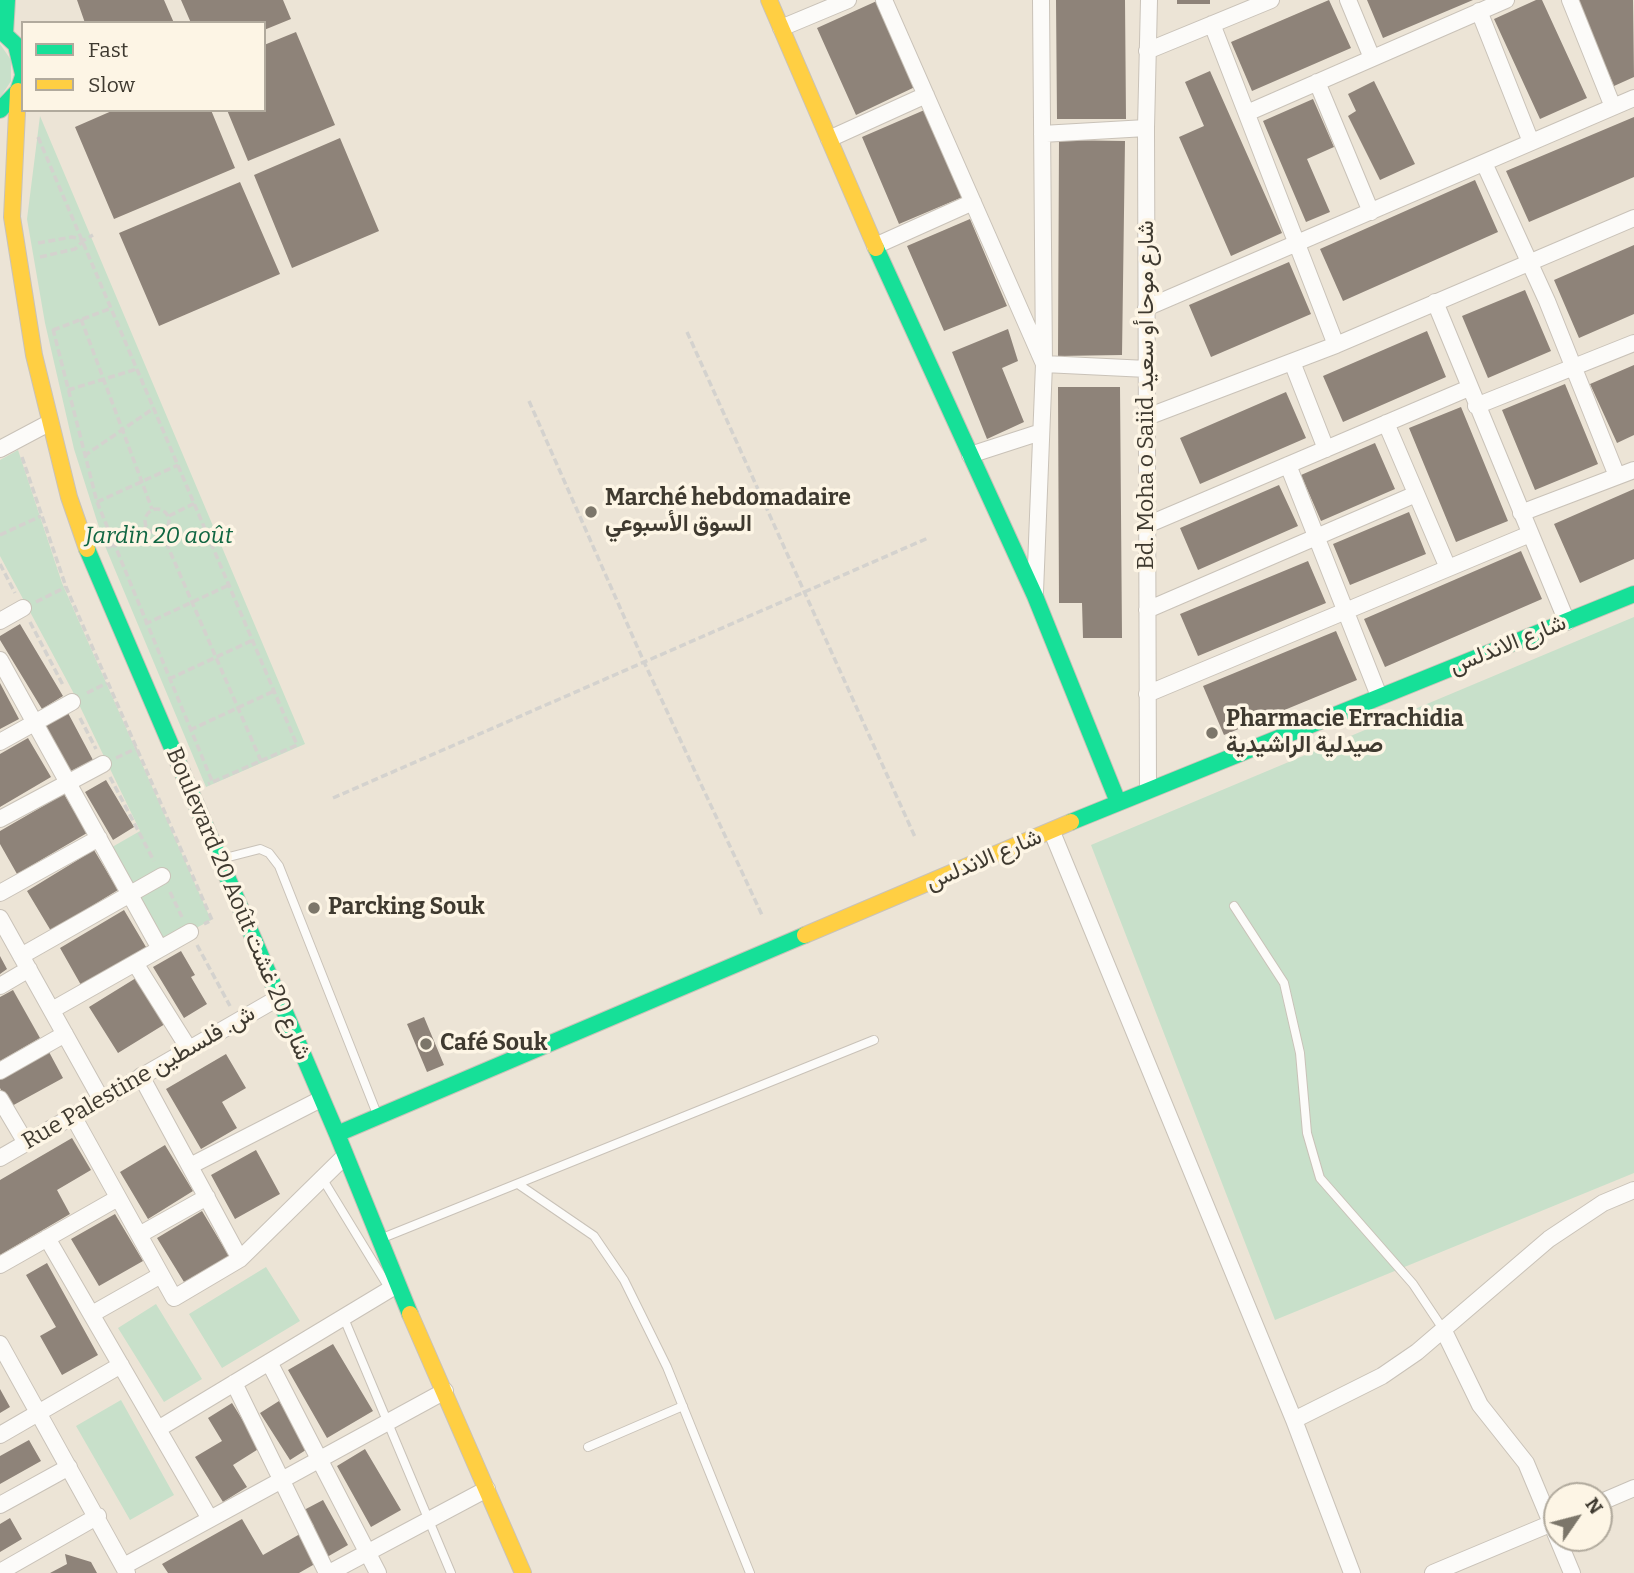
<!DOCTYPE html>
<meta charset="utf-8">
<style>
body{margin:0}
#map{position:relative;width:1634px;height:1573px;overflow:hidden;background:#ece4d6;font-family:Bitter,serif}
canvas{display:block}
.legend{position:absolute;left:21px;top:21px;width:245px;height:91px;box-sizing:border-box;background:#fdf5e5;border:2px solid #b1aa9d;margin:0;padding:9px 12px;list-style:none;font-size:21px;color:#3f3a30}
.legend li{display:flex;align-items:center;gap:14px;height:35px}
.legend b{width:35px;border:2px solid #b1aa9d}
.north{position:absolute;left:1543px;top:1482px;width:70px;height:70px;box-sizing:border-box;background:#fdf5e5;border:2px solid #b1aa9d;border-radius:50%;rotate:55deg;font-size:19px;font-weight:700;line-height:28px;text-align:center;color:#3f3a30}
.north::after{content:'';display:block;margin:auto;width:24px;height:32px;background:#7c766a;clip-path:polygon(50% 0,100% 100%,50% 72%,0 100%)}
</style>
<div id="map">
<canvas width="1634" height="1573"></canvas>
<ul class="legend">
<li><b style="height:9px;background:#16e098"></b>Fast</li>
<li><b style="height:9px;background:#ffcf43"></b>Slow</li>
</ul>
<div class="north">N</div>
</div>
<script>
const c = document.querySelector('canvas').getContext('2d');
c.lineJoin = 'round';
function fillPath(path, color) {
  c.fillStyle = color;
  c.fill(path, 'evenodd');
}
function poly(rows) {
  const path = new Path2D();
  for (const r of rows) {
    if (r.length === 3) {
      path.moveTo(r[0] + r[2], r[1]);
      path.arc(r[0], r[1], r[2], 0, 2 * Math.PI);
      continue;
    }
    path.moveTo(r[0], r[1]);
    for (let i = 2; i < r.length; i += 2) path.lineTo(r[i], r[i + 1]);
  }
  return path;
}
function strokePath(path, color, width, dash) {
  c.strokeStyle = color;
  c.lineWidth = width;
  c.lineCap = dash ? 'butt' : 'round';
  c.setLineDash(dash || []);
  c.stroke(path);
}
function write(font, color, halo, rows, align = 'center') {
  c.font = font + ' Bitter,Vazirmatn,serif';
  c.lineWidth = 7;
  c.setLineDash([]);
  c.textBaseline = 'middle';
  c.strokeStyle = halo;
  c.fillStyle = color;
  for (const [text, x, y, turn = 0] of rows) {
    c.save();
    c.translate(x, y);
    c.rotate((+turn || 0) * Math.PI / 180);
    c.textAlign = isNaN(turn) ? turn : align;
    if (halo) c.strokeText(text, 0, 0);
    c.fillText(text, 0, 0);
    c.restore();
  }
}
fillPath(poly([
 [0,44,11,60,11,81,0,98],
 [40,116,305,744,206,787,105,546,74,449,45,323,27,219],
 [18,450,62,583,211,920,161,947,107,850,140,831,72,690,0,556,0,460],
 [1634,617,1634,1173,1275,1320,1091,845],
 [266,1267,300,1321,222,1368,189,1314],
 [156,1304,202,1379,164,1402,118,1328],
 [121,1400,174,1495,130,1520,76,1426]
]), '#c8e0ca');
fillPath(poly([
 [77,0,164,0,174,23,85,23],
 [181,0,283,0,291,19,264,30,264,23,191,23],
 [879,0,917,86,856,115,817,28],
 [1056,0,1125,0,1126,119,1057,119],
 [1177,0,1210,0,1210,4,1177,4],
 [1329,0,1351,48,1252,91,1231,42],
 [1367,0,1473,0,1383,38],
 [1536,0,1542,0,1587,98,1540,119,1494,19],
 [1577,0,1633,0,1634,77,1614,86],
 [296,32,335,125,248,161,227,110,264,110,264,45],
 [1210,71,1282,233,1231,256,1179,137,1204,126,1185,82],
 [1374,81,1415,164,1380,180,1348,116,1356,111,1348,94],
 [1313,99,1334,147,1307,159,1330,212,1306,222,1263,121],
 [929,108,965,196,899,224,862,137],
 [114,110,211,110,235,168,114,219,75,127],
 [1634,117,1634,177,1529,222,1506,171],
 [340,138,379,231,292,268,254,175],
 [1059,140,1125,141,1122,355,1058,356],
 [1475,180,1498,232,1343,301,1320,249],
 [240,182,280,274,159,326,119,233],
 [970,219,1007,306,944,331,907,246],
 [1634,245,1634,314,1579,338,1554,280],
 [1289,262,1311,314,1211,357,1189,305],
 [1525,290,1551,351,1488,378,1462,316],
 [1008,329,1018,361,1002,368,1024,422,987,439,952,352],
 [1427,331,1446,377,1343,422,1323,376],
 [1634,365,1634,435,1617,443,1590,384],
 [1565,384,1598,464,1535,490,1502,410],
 [1058,387,1120,387,1122,638,1083,638,1082,603,1059,603],
 [1286,392,1306,438,1200,484,1180,438],
 [1461,407,1508,521,1456,542,1409,428],
 [1375,443,1395,489,1321,521,1301,475],
 [1279,485,1298,526,1198,570,1180,528],
 [1634,489,1634,559,1580,583,1554,524],
 [1409,512,1426,554,1350,585,1333,544],
 [1521,551,1542,599,1385,667,1364,619],
 [1308,561,1326,603,1198,656,1180,614],
 [20,624,63,696,42,709,0,640,0,636],
 [1336,631,1357,680,1224,735,1203,686],
 [0,683,19,719,0,729],
 [68,713,93,760,67,773,41,727],
 [28,738,51,777,0,807,0,754],
 [106,780,134,827,113,840,85,792],
 [64,794,87,833,17,874,0,844,0,831],
 [94,850,118,890,51,931,27,891],
 [124,910,146,947,81,985,60,948],
 [181,951,195,975,191,977,207,1004,184,1018,153,967],
 [0,956,7,969,0,974],
 [136,978,165,1024,118,1053,89,1007],
 [13,990,40,1038,0,1061,0,997],
 [424,1017,444,1065,427,1072,407,1024],
 [49,1052,63,1078,10,1107,0,1088,0,1079],
 [226,1054,246,1088,222,1102,237,1128,201,1149,166,1089],
 [72,1138,91,1170,57,1190,70,1214,0,1255,0,1180],
 [165,1145,193,1191,148,1219,120,1172],
 [256,1150,280,1194,235,1219,211,1175],
 [202,1211,229,1256,184,1282,157,1238],
 [115,1214,143,1261,99,1286,71,1239],
 [47,1263,98,1355,62,1375,40,1336,56,1327,26,1275],
 [333,1344,373,1411,327,1438,288,1370],
 [0,1389,10,1407,0,1413],
 [279,1401,309,1448,290,1460,260,1413],
 [232,1403,260,1448,233,1465,247,1487,223,1502,195,1457,222,1441,208,1418],
 [29,1440,41,1461,0,1484,0,1456],
 [365,1449,401,1510,371,1527,337,1466],
 [323,1500,348,1545,299,1573,168,1573,162,1564,242,1519,263,1555,314,1526,304,1510],
 [10,1518,22,1539,0,1552,0,1524],
 [65,1554,91,1562,97,1573,50,1573,67,1564]
]), '#8e8379');
const lane = poly([
 [221,859,260,849,269,853,279,866,377,1114],
 [1234,906,1284,983,1300,1053,1307,1133,1320,1178,1413,1284,1443,1329],
 [322,1178,386,1283],
 [518,1184,594,1236,624,1280,667,1367,750,1573],
 [380,1239,874,1040],
 [343,1316,451,1573],
 [588,1447,683,1406]
]);
const street = poly([
 [884,0,1044,364,1147,369],
 [1348,0,1372,58],
 [1570,0,1613,107],
 [1479,11,1531,142],
 [1212,24,1336,345],
 [781,28,848,0],
 [1147,51,1271,0],
 [1317,82,1371,212],
 [1247,113,1506,0],
 [1042,134,1146,128],
 [829,139,926,95],
 [1484,163,1547,301,1617,476],
 [875,246,973,202],
 [1435,302,1567,622],
 [1146,308,1634,98],
 [1292,362,1326,449],
 [1476,406,1634,343],
 [1147,417,1336,345,1634,218],
 [1386,423,1448,568],
 [0,449,49,423],
 [970,455,1041,432],
 [1288,465,1379,696],
 [1521,513,1634,470],
 [1147,525,1469,388],
 [1035,592,1044,364,1041,0],
 [1147,610,1416,494],
 [0,621,23,608],
 [0,660,160,949],
 [1147,694,1530,534],
 [0,742,72,702],
 [1148,789,1146,128,1149,0],
 [0,819,103,764],
 [1052,832,1294,1420,1352,1573],
 [0,893,99,838],
 [0,918,101,1099],
 [21,956,162,876],
 [135,963,189,1049],
 [0,986,29,969],
 [52,1010,190,932],
 [0,1071,65,1034],
 [141,1076,240,1259],
 [0,1099,26,1143],
 [73,1116,174,1298,240,1259,345,1156],
 [0,1158,278,998],
 [190,1166,321,1099],
 [139,1235,207,1197],
 [47,1238,210,1519],
 [0,1265,118,1198],
 [92,1314,161,1275],
 [1443,1329,1480,1405,1526,1463,1572,1573],
 [0,1344,127,1573],
 [269,1362,378,1573],
 [234,1383,327,1573],
 [1294,1420,1382,1376,1417,1352,1549,1239,1603,1203,1634,1190],
 [158,1429,397,1285],
 [0,1435,121,1365],
 [1599,1503,1634,1488],
 [0,1505,69,1467],
 [124,1566,445,1391],
 [0,1572,98,1516],
 [329,1573,487,1489],
 [1433,1573,1557,1521]
]);
const fast = poly([
 [0,30,16,45,23,74],
 [5,34,7,0],
 [0,110,18,91,23,76],
 [876,248,1035,596,1118,802],
 [87,549,337,1134,410,1314],
 [1071,822,1634,594],
 [337,1134,805,935]
]);
const slow = poly([
 [769,0,876,248],
 [18,91,12,217,34,355,69,497,87,549],
 [805,935,1071,822],
 [410,1314,523,1573]
]);
strokePath(lane, '#c9c2b8', 10);
strokePath(street, '#c9c2b8', 18);
strokePath(fast, '#c9c2b8', 18);
strokePath(slow, '#c9c2b8', 18);
strokePath(poly([
 [38,137,297,745,208,784],
 [38,243,72,237,84,240,93,235],
 [40,257,75,249,83,241],
 [81,319,152,509],
 [53,329,97,502,212,781],
 [53,330,112,308],
 [687,332,915,837],
 [68,390,137,369],
 [529,401,644,662,762,915],
 [84,456,154,408],
 [22,457,66,587,212,920,204,924],
 [97,502,178,465],
 [157,521,12],
 [169,516,195,503],
 [162,533,261,761],
 [0,535,41,516],
 [107,548,146,527],
 [0,564,15,593],
 [36,602,66,587],
 [30,622,64,687],
 [145,624,229,585],
 [169,679,253,640],
 [87,693,107,683],
 [80,718,96,749],
 [190,730,274,691],
 [116,758,137,748],
 [110,777,154,861],
 [333,798,928,538],
 [170,892,182,917],
 [197,945,230,1006]
]), '#d4d2ce', 3.5, [7, 3.5]);
strokePath(lane, '#fcfbf9', 8);
strokePath(street, '#fcfbf9', 16);
strokePath(fast, '#16e098', 16);
strokePath(slow, '#ffcf43', 16);
for (const [x, y, r, color] of [
 [591,512,7,"#7c766a"],
 [1212,733,7,"#7c766a"],
 [314,908,7,"#7c766a"],
 [426,1044,7,"#7c766a"]
]) {
  const dot = new Path2D();
  dot.arc(x, y, r, 0, 2 * Math.PI);
  c.fillStyle = color;
  c.fill(dot);
  strokePath(dot, '#fdf5e5', 2.5);
}
write('23px', '#3f3a30', '#fdf5e5', [
 ["Bd. Moha o Saiid شارع موحا أو سعيد",1147,395,-90],
 ["شارع الاندلس",1508,645,-22],
 ["شارع الاندلس",984,860,-23],
 ["Boulevard 20 Août شارع 20 غشت",238,904,67],
 ["Rue Palestine ش. فلسطين",139,1078,-30]
]);
write('bold 23px', '#3f3a30', '#fdf5e5', [
 ["Marché hebdomadaire",605,499],
 ["السوق الأسبوعي",605,525],
 ["Pharmacie Errachidia",1226,720],
 ["صيدلية الراشيدية",1226,746],
 ["Parcking Souk",328,908],
 ["Café Souk",440,1044]
], 'left');
write('italic 23px', '#106642', '#fdf5e5', [
 ["Jardin 20 août",159,537]
]);
</script>
